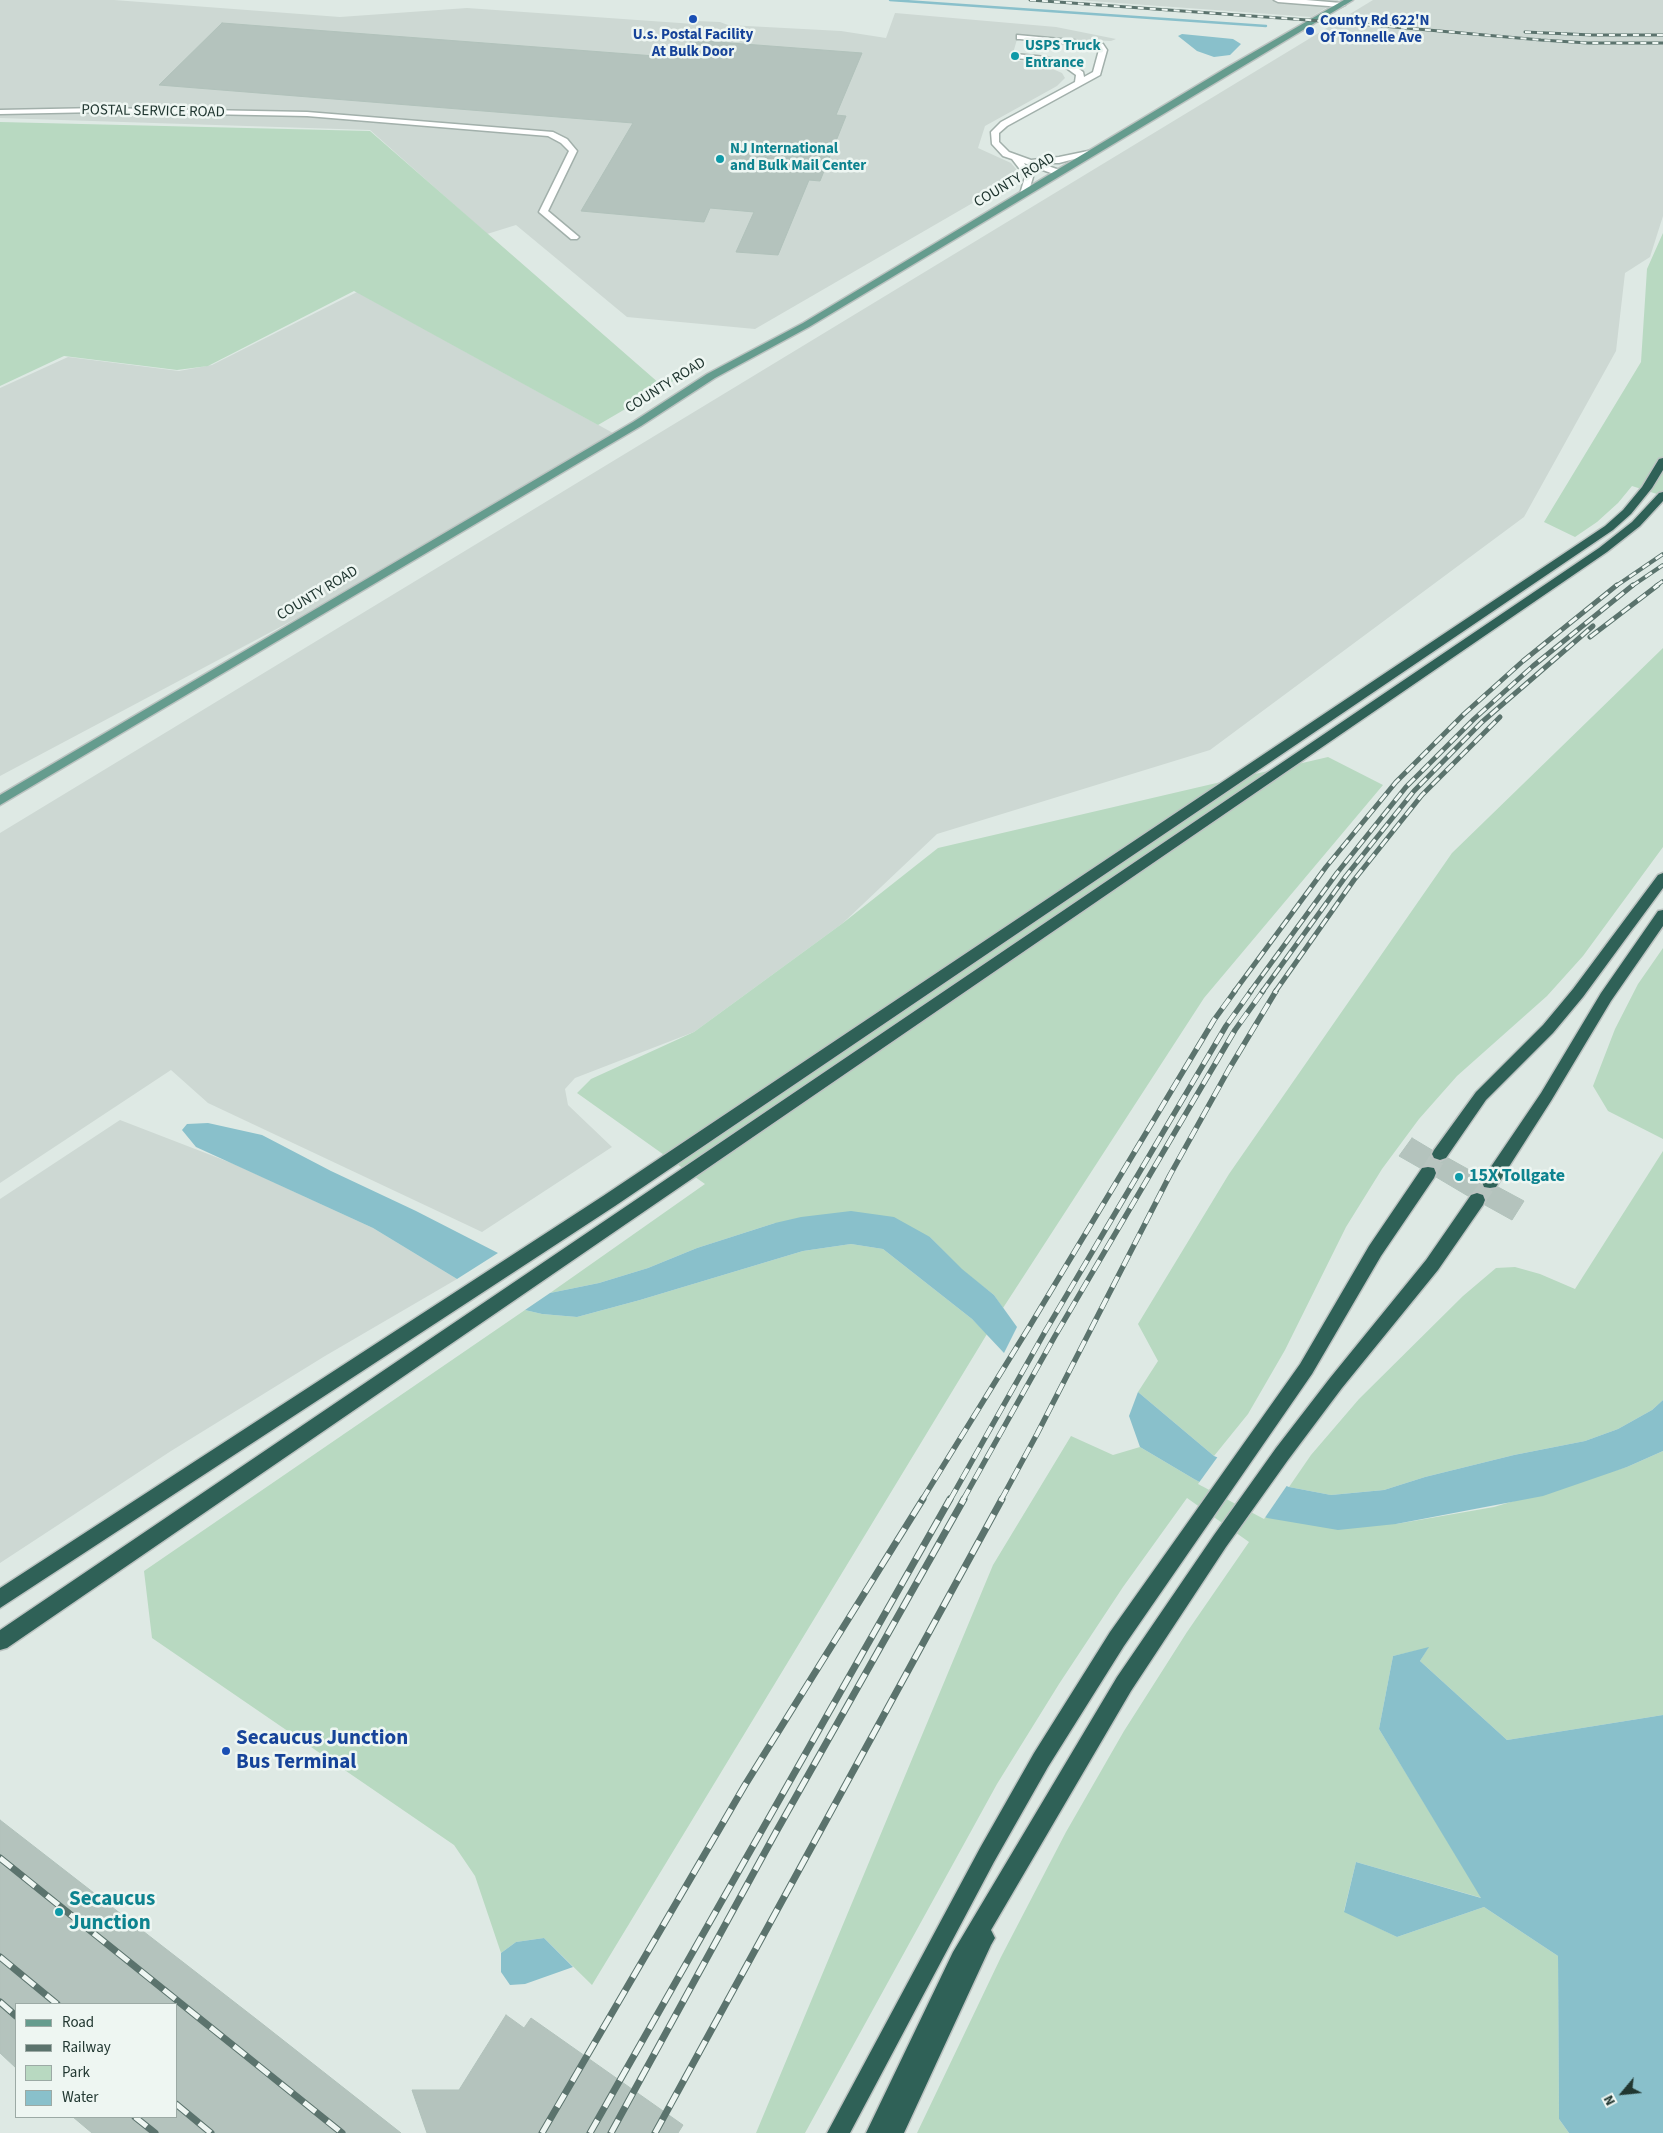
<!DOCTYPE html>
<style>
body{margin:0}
#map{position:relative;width:1663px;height:2133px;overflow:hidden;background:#dee9e4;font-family:"Source Sans 3",sans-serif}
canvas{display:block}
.legend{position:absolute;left:15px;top:2003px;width:162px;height:115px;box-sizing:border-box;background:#eef6f2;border:1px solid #9caaa5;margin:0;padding:6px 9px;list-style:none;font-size:15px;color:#213731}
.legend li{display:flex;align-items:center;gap:10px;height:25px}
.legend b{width:25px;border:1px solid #9caaa5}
.north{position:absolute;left:1598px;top:2068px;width:50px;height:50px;-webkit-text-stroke:4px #eef6f2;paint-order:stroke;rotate:242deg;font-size:14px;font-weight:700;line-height:20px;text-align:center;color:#213731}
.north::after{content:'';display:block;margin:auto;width:18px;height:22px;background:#213731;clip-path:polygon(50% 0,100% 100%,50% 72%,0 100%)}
</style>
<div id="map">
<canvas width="1663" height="2133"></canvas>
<ul class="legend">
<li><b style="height:6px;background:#659c8e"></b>Road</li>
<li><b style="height:6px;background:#5b736d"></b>Railway</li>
<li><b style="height:14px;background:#b8d9c1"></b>Park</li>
<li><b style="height:14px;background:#89c0cb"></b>Water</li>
</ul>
<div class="north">N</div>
</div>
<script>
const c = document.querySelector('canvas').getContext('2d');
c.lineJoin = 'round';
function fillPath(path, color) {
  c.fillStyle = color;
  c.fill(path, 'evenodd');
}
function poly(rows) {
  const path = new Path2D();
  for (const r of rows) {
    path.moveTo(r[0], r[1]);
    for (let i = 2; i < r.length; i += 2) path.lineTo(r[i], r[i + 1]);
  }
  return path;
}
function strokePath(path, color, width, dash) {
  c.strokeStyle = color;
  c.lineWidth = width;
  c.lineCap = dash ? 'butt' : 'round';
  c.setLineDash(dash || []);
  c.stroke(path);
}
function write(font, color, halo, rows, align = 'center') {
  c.font = font + ' "Source Sans 3",sans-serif';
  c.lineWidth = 5;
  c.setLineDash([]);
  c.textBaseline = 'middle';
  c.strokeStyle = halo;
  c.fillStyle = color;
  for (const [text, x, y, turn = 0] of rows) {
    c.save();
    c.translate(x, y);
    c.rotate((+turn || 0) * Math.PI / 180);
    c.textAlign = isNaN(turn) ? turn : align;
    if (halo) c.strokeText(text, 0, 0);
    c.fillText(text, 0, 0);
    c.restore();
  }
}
fillPath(poly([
 [0,0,114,0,340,17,467,8,694,24,696,21,720,22,728,25,841,31,886,38,895,13,1056,27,1116,39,1111,41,1018,36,1011,60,1030,62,1055,70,1062,73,1065,78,1057,86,985,126,978,148,1011,163,1021,175,755,329,627,317,516,225,487,234,370,130,0,118],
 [1077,0,1339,0,1311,17],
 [1373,0,1663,0,1663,216,1650,257,1625,273,1616,351,1524,517,1210,750,937,834,843,923,694,1032,575,1078,565,1089,568,1105,612,1147,482,1232,208,1103,171,1070,0,1183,0,833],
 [357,292,613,433,301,616,0,776,0,388,68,357,179,371,212,365],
 [120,1120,234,1164,373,1228,457,1279,325,1356,171,1451,0,1563,0,1199]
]), '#cdd8d3');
fillPath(poly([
 [0,122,370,131,660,384,680,368,680,377,598,425,354,291,208,366,177,370,64,356,0,386],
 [1663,233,1663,496,1632,486,1618,503,1597,522,1575,537,1544,522,1641,362,1647,269],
 [1663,648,1663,847,1583,956,1547,996,1457,1076,1419,1119,1382,1169,1346,1227,1285,1350,1248,1414,1214,1456,1138,1392,1158,1361,1138,1324,1229,1174,1452,853],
 [1328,757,1383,785,1204,998,1003,1308,994,1295,962,1270,930,1237,775,1223,697,1248,648,1268,599,1283,550,1293,705,1184,577,1093,591,1079,694,1032,843,923,938,848],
 [1663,948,1663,1139,1608,1111,1593,1086,1615,1029,1638,984],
 [1663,1151,1663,1400,1652,1410,1618,1429,1585,1441,1514,1455,1425,1477,1384,1490,1331,1495,1289,1487,1311,1455,1359,1399,1463,1296,1496,1268,1515,1267,1540,1274,1575,1289],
 [851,1244,883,1249,972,1319,987,1334,592,1985,544,1938,516,1942,501,1953,475,1876,454,1845,152,1638,144,1571,525,1310,542,1314,577,1317,640,1300,803,1251],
 [1071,1436,1113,1455,1140,1447,1194,1479,1267,1517,1396,1524,1494,1507,1627,1467,1663,1451,1663,1715,1507,1740,1420,1661,1428,1648,1393,1656,1379,1729,1482,1898,1356,1862,1344,1911,1397,1937,1484,1907,1558,1956,1559,2119,1569,2133,917,2133,1001,1957,1066,1832,1124,1731,1187,1632,1249,1542,1187,1498,1123,1587,1059,1684,997,1784,805,2133,756,2133,993,1565]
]), '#b8d9c1');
fillPath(poly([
 [1182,34,1233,39,1241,44,1230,55,1214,57,1197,51,1178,36],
 [208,1123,262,1135,331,1171,416,1211,498,1253,457,1279,373,1228,196,1147,182,1130,187,1124],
 [851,1211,894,1217,930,1237,962,1269,994,1295,1017,1327,1004,1353,972,1319,883,1249,851,1244,803,1251,640,1300,577,1317,542,1314,525,1310,550,1293,599,1283,648,1268,697,1248,775,1223,801,1217],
 [1138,1392,1214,1456,1289,1487,1331,1495,1384,1490,1425,1477,1514,1455,1585,1441,1618,1429,1652,1410,1663,1400,1663,1451,1627,1467,1543,1496,1396,1524,1338,1530,1267,1518,1194,1479,1140,1447,1129,1416],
 [1429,1647,1420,1661,1507,1740,1663,1715,1663,2133,1569,2133,1559,2119,1558,1956,1484,1907,1397,1937,1344,1912,1356,1862,1481,1898,1379,1729,1393,1656],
 [544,1938,573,1967,525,1984,510,1985,501,1972,501,1953,516,1942]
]), '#89c0cb');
fillPath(poly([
 [1219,1455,1288,1484,1264,1519,1198,1484]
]), '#dee9e4');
strokePath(poly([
 [890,0,1266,26]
]), '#89c0cb', 2.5);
const building = poly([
 [222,23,681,58,691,40,862,53,836,115,846,116,820,181,809,180,778,255,736,252,754,212,710,208,704,222,581,211,633,123,159,85,222,23],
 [1412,1138,1432,1150,1430,1155,1433,1160,1441,1162,1448,1158,1482,1177,1480,1183,1484,1189,1490,1190,1498,1187,1524,1201,1512,1220,1485,1205,1487,1199,1484,1193,1476,1191,1468,1196,1436,1177,1438,1172,1434,1166,1428,1165,1420,1168,1399,1156,1412,1138],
 [0,1820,260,2022,401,2133,92,2133,73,2117,176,2117,176,2004,16,2004,16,2068,0,2053,0,1820],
 [506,2015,524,2028,531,2018,683,2125,678,2133,427,2133,412,2090,459,2090,506,2015]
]);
fillPath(building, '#b4c3bd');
strokePath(building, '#b1c2bb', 1);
strokePath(poly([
 [1428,1173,1440,1154],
 [1477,1200,1490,1182]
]), '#b8c5c0', 16, [16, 8]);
const minor = poly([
 [1274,0,1306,0,1341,3,1345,5,1341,7,1278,2,1274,0],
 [1017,35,1093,42,1103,44,1107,50,1100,75,1007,126,999,133,999,142,1009,152,1031,160,1059,157,1093,150,1097,153,1059,163,1040,163,1062,171,1063,173,1059,176,1024,163,1033,177,1028,194,1024,197,1020,194,1025,177,1022,172,1012,159,1003,156,992,144,991,132,1001,122,1075,82,1076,75,1065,67,1046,61,1015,58,1011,56,1015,54,1046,57,1071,63,1083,72,1084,77,1093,72,1099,50,1092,46,1020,39,1017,39,1017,35],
 [100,108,307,112,553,132,567,139,577,151,548,211,579,237,577,239,571,239,539,212,569,151,561,143,548,136,307,116,100,112,0,114,0,110,100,108]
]);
const major = poly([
 [1344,0,1353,0,809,327,715,378,641,426,0,805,0,795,633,422,707,374,803,323,1226,68,1344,0]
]);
const highway = poly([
 [1663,458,1663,470,1652,488,1631,514,1613,530,615,1206,0,1608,0,1588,603,1196,1605,526,1623,510,1642,487,1659,459,1663,458],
 [1663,492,1663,501,1640,526,1607,552,7,1648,0,1650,0,1630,1599,548,1632,522,1659,493,1663,492],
 [1663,873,1663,888,1583,997,1553,1033,1486,1100,1446,1158,1440,1160,1434,1158,1432,1154,1434,1150,1476,1092,1543,1025,1573,989,1658,875,1663,873],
 [1663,910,1663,926,1611,1001,1551,1101,1496,1187,1490,1188,1484,1187,1482,1182,1484,1177,1541,1093,1601,993,1658,911,1663,910],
 [1428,1167,1434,1168,1436,1173,1434,1178,1381,1256,1312,1374,1124,1646,1048,1767,994,1862,850,2133,827,2133,980,1848,1034,1753,1110,1632,1300,1364,1369,1246,1422,1168,1428,1167],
 [1477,1193,1483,1195,1485,1200,1483,1205,1438,1270,1342,1388,1288,1460,1226,1547,1131,1691,991,1930,995,1938,991,1945,904,2133,866,2133,953,1952,1117,1677,1214,1535,1276,1448,1330,1378,1426,1260,1471,1195,1477,1193]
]);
strokePath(minor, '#a2b0ab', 3);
strokePath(major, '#bcc3c1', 3);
strokePath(highway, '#bcc3c1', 3);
fillPath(minor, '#fff');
fillPath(major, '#659c8e');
fillPath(highway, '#2f6157');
const railFar4 = poly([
 [1030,0,1349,23,1541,40,1588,43,1663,43],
 [1525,32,1592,35,1663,35]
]);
const railFar3 = poly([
 [1616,586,1663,554],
 [1632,586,1663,565],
 [1656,586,1663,581]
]);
const railFar2 = poly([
 [1590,637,1658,585],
 [1234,992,1326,867,1396,782,1464,714,1523,661,1617,585],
 [1250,992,1337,873,1406,787,1474,719,1533,666,1633,585],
 [1262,992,1346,876,1414,791,1482,722,1593,626],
 [1275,992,1354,880,1422,795,1500,717]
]);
const railFar1 = poly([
 [922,1500,1031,1324,1214,1020,1235,991],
 [950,1500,1046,1330,1226,1026,1251,991],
 [963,1500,1055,1336,1235,1030,1263,991],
 [1001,1500,1037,1434,1170,1175,1229,1069,1276,991]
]);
const rail = poly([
 [0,1858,342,2133],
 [0,1957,57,2004],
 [0,2002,16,2016],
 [176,2104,211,2133],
 [135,2117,155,2133],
 [542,2133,745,1785,923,1499],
 [590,2133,950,1499],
 [611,2133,776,1832,964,1499],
 [655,2133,1002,1499]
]);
strokePath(railFar4, '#5b736d', 3);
strokePath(railFar3, '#5b736d', 4);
strokePath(railFar2, '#5b736d', 5);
strokePath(railFar1, '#5b736d', 5.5);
strokePath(rail, '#5b736d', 7);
strokePath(railFar4, '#eef6f2', 2, [6]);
strokePath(railFar3, '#eef6f2', 2.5, [8]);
strokePath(railFar2, '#eef6f2', 3, [10]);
strokePath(railFar1, '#eef6f2', 4, [12]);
strokePath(rail, '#eef6f2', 5, [15]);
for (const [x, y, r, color] of [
 [693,19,5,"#1a4fb4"],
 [1310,31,5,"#1a4fb4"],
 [1015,56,5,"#0f9aa8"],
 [720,159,5,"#0f9aa8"],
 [1459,1177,5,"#0f9aa8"],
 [226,1751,5,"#1a4fb4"],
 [59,1912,5,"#0f9aa8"]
]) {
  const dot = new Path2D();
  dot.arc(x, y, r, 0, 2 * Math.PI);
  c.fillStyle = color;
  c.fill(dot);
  strokePath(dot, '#eef6f2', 2);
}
write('bold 15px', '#164399', '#eef6f2', [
 ["County Rd 622'N",1320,22],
 ["Of Tonnelle Ave",1320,39],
 ["U.s. Postal Facility",693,36,"center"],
 ["At Bulk Door",693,53,"center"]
], 'left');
write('bold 15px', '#0d838f', '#eef6f2', [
 ["USPS Truck",1025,47],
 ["Entrance",1025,64],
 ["NJ International",730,150],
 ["and Bulk Mail Center",730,167]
], 'left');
write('15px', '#213731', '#eef6f2', [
 ["POSTAL SERVICE ROAD",153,112,1],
 ["COUNTY ROAD",1015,181,-31],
 ["COUNTY ROAD",666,386,-32],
 ["COUNTY ROAD",318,594,-31]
]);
write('bold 18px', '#0d838f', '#eef6f2', [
 ["15X Tollgate",1469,1177]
], 'left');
write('bold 21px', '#164399', '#eef6f2', [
 ["Secaucus Junction",236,1739],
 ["Bus Terminal",236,1763]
], 'left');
write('bold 21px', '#0d838f', '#eef6f2', [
 ["Secaucus",69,1900],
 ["Junction",69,1924]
], 'left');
</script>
